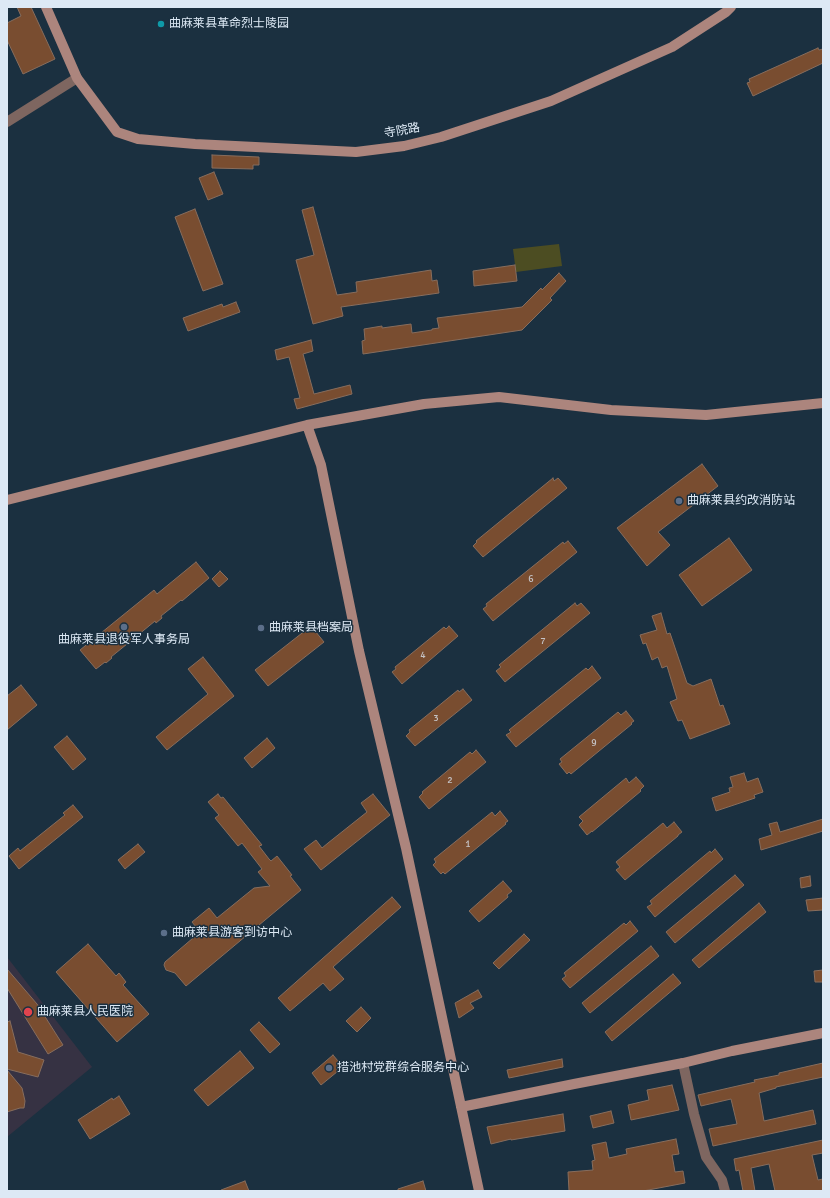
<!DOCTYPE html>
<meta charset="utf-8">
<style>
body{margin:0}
#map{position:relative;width:830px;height:1198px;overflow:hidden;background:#1b3040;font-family:Signika,sans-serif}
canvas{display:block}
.frame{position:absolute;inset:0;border:8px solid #dde9f5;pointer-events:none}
</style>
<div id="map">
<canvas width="830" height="1198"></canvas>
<div class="frame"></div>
</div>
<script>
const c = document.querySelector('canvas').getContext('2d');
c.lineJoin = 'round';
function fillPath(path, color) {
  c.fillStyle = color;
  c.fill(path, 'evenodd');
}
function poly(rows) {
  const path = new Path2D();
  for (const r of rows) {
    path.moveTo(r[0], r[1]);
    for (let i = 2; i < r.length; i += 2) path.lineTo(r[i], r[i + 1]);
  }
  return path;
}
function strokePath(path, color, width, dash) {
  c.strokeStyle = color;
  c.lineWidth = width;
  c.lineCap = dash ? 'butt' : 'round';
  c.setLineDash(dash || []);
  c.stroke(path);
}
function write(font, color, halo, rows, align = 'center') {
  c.font = font + ' Signika,"Noto Sans SC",sans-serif';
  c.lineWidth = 3;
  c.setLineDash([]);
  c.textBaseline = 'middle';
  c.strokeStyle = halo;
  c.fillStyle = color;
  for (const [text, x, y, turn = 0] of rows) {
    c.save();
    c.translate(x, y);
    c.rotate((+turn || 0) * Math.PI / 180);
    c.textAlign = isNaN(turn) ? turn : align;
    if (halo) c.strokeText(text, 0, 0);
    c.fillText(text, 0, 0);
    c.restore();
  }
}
fillPath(poly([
 [7,957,92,1067,7,1137]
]), '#363243');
fillPath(poly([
 [559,244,562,266,516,272,513,249]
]), '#4c4d22');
const building = poly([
 [17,7,31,7,55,59,23,74,7,40,7,23,21,16,17,7],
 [818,48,819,50,823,49,823,63,753,96,747,83,750,82,749,79,818,48],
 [212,155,259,157,259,165,253,165,253,169,212,168,212,155],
 [214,172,223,194,208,200,199,178,214,172],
 [313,207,337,295,357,292,356,282,431,270,432,281,437,280,439,293,341,307,343,316,313,324,296,260,314,255,302,210,313,207],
 [195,209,223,284,203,291,175,217,195,209],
 [515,265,517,281,474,286,473,271,515,265],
 [559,273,566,281,550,298,552,300,522,330,363,354,362,341,365,340,364,329,382,326,382,328,411,324,412,333,432,330,432,329,439,328,437,318,522,307,541,288,542,290,559,273],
 [236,302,240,312,188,331,183,318,222,304,223,307,236,302],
 [311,340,313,351,303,354,314,394,350,385,352,394,297,409,294,399,300,398,289,357,277,360,275,350,311,340],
 [702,464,718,486,658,532,670,545,647,566,617,528,702,464],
 [553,478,554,481,558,478,567,488,483,557,473,546,477,542,476,541,553,478],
 [729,538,752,570,702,606,679,575,729,538],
 [568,541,577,552,493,621,483,609,487,606,486,604,563,542,564,544,568,541],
 [196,562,209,578,182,601,181,600,161,616,162,618,156,623,155,621,138,635,139,636,128,645,127,644,111,657,112,658,106,663,105,662,96,669,80,650,154,590,157,594,196,562],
 [220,571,228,579,219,587,212,579,220,571],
 [575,603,577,606,581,603,590,613,505,682,496,671,501,667,499,665,575,603],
 [661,613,667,634,670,633,687,683,693,686,711,679,720,706,723,705,730,724,690,739,682,720,678,721,670,702,677,699,667,666,662,668,658,657,652,660,646,643,643,644,640,635,657,630,652,616,661,613],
 [311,626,324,642,268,686,255,670,311,626],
 [449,626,458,636,402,684,392,672,396,669,395,667,444,627,446,629,449,626],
 [203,657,234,696,167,750,156,737,208,694,188,669,203,657],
 [592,666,601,678,516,747,506,735,511,732,509,730,586,668,588,670,592,666],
 [21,685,37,705,7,730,7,696,21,685],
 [463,689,472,700,415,746,406,736,410,732,409,730,458,690,459,692,463,689],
 [626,711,634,721,631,723,632,724,571,774,569,772,567,774,559,764,562,762,560,759,618,712,621,715,626,711],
 [67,736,86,759,73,770,54,747,67,736],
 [267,738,275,748,252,768,244,758,267,738],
 [476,750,486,762,429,809,419,797,423,793,422,792,470,752,472,754,476,750],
 [744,773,747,782,758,778,763,792,754,795,755,798,716,811,712,798,730,792,729,788,733,787,730,777,744,773],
 [636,777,644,786,640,790,641,791,592,832,592,831,587,835,579,825,583,821,579,817,626,778,629,783,636,777],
 [218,794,221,798,223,797,262,845,259,846,269,859,271,861,277,856,292,875,290,876,301,890,186,986,175,973,166,970,164,965,165,962,200,932,192,922,209,908,217,918,254,888,270,886,258,872,262,869,242,843,238,846,215,818,219,815,208,802,218,794],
 [373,794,390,815,321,870,304,849,316,840,322,848,328,843,367,812,361,803,373,794],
 [73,805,83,817,19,869,9,856,18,848,20,851,65,815,63,813,73,805],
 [500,811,508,821,505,823,506,824,445,874,443,872,441,874,433,865,436,862,434,859,492,812,495,816,500,811],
 [823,819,823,831,761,850,759,839,772,835,769,824,777,822,780,832,823,819],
 [674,822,682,832,678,835,678,836,625,880,616,870,620,867,616,862,663,823,667,828,674,822],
 [138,844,145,852,125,869,118,860,138,844],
 [715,849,723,859,655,917,647,907,652,904,650,901,710,851,711,853,715,849],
 [735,875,744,885,675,943,666,932,735,875],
 [810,876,811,886,801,888,800,878,810,876],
 [503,881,512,891,507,895,508,897,479,922,469,911,503,881],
 [392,897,401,907,333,967,344,979,330,991,323,983,290,1011,278,998,392,897],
 [823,898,823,910,808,911,806,900,823,898],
 [759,903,766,912,699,968,692,960,759,903],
 [630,921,638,931,570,988,562,979,566,976,564,973,624,923,626,925,630,921],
 [524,934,530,940,499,969,493,963,524,934],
 [88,944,116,976,119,973,126,982,123,985,149,1014,117,1042,56,972,88,944],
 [651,946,659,956,590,1013,582,1003,651,946],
 [7,969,37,1004,63,1045,48,1054,7,988,7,969],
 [823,970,823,982,815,982,814,971,823,970],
 [673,974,681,983,612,1041,605,1032,673,974],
 [478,990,482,997,470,1003,474,1008,459,1018,455,1003,478,990],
 [361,1007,371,1018,357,1032,346,1021,361,1007],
 [10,1021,18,1052,44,1060,38,1077,7,1069,7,1022,10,1021],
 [259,1022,280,1044,270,1053,250,1030,259,1022],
 [240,1051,254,1068,208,1106,194,1090,240,1051],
 [333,1055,343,1067,321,1085,312,1073,333,1055],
 [562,1059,563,1067,509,1078,507,1070,562,1059],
 [823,1063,823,1077,776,1087,776,1088,759,1093,764,1121,813,1110,816,1124,713,1146,709,1129,737,1124,731,1099,701,1106,698,1095,755,1082,754,1080,779,1075,779,1073,823,1063],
 [7,1070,22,1088,25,1101,24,1108,20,1108,7,1112,7,1070],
 [672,1085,679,1110,631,1120,628,1105,649,1100,647,1090,672,1085],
 [119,1096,130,1114,90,1139,78,1120,112,1098,113,1100,119,1096],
 [611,1111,614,1123,593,1128,590,1116,611,1111],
 [563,1114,565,1131,511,1140,511,1139,491,1144,487,1127,563,1114],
 [676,1139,679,1154,672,1155,675,1172,683,1171,685,1183,643,1191,569,1191,568,1172,593,1170,592,1161,595,1160,592,1145,606,1142,609,1158,627,1154,626,1149,676,1139],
 [823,1140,823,1153,812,1155,818,1180,823,1179,823,1191,775,1191,769,1164,751,1168,755,1191,743,1191,739,1170,736,1171,734,1159,823,1140],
 [245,1181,249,1191,222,1191,221,1190,245,1181],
 [423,1181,426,1191,398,1191,398,1189,423,1181]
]);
fillPath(building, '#794d30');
strokePath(building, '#876d5d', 1);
strokePath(poly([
 [7,122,77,78],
 [683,1063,694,1114,706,1157,722,1180,725,1191]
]), '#7e6660', 10);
strokePath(poly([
 [46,7,77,78,117,132,138,139,195,144,356,152,404,146,441,137,551,101,672,47,726,12,731,7],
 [307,425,321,465,359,651,406,848,479,1191],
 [7,500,307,425,424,404,499,397,611,410,706,415,823,403],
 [461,1107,574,1084,683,1063,732,1051,823,1033]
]), '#ac857d', 10);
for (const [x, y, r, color] of [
 [161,24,4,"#0f9aa8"],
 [679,501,4,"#5c6f8a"],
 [124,627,4,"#5c6f8a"],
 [261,628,4,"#5c6f8a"],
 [164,933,4,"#5c6f8a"],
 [28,1012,5,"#e0444e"],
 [329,1068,4,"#5c6f8a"]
]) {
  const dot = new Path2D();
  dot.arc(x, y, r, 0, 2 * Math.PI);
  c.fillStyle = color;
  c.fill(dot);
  strokePath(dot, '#1b3040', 1.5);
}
write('10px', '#c4c2c4', null, [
 ["6",531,579],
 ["7",543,641],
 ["4",423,655],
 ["3",436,718],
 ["9",594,743],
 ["2",450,780],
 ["1",468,844]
]);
write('12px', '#dde9f5', '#1b3040', [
 ["曲麻莱县革命烈士陵园",169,24],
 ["曲麻莱县约改消防站",687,501],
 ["曲麻莱县档案局",269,628],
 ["曲麻莱县退役军人事务局",124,640,"center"],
 ["曲麻莱县游客到访中心",172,933],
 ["曲麻莱县人民医院",37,1012],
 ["措池村党群综合服务中心",337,1068]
], 'left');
write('12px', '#dde9f5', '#1b3040', [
 ["寺院路",402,131,-10]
]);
</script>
